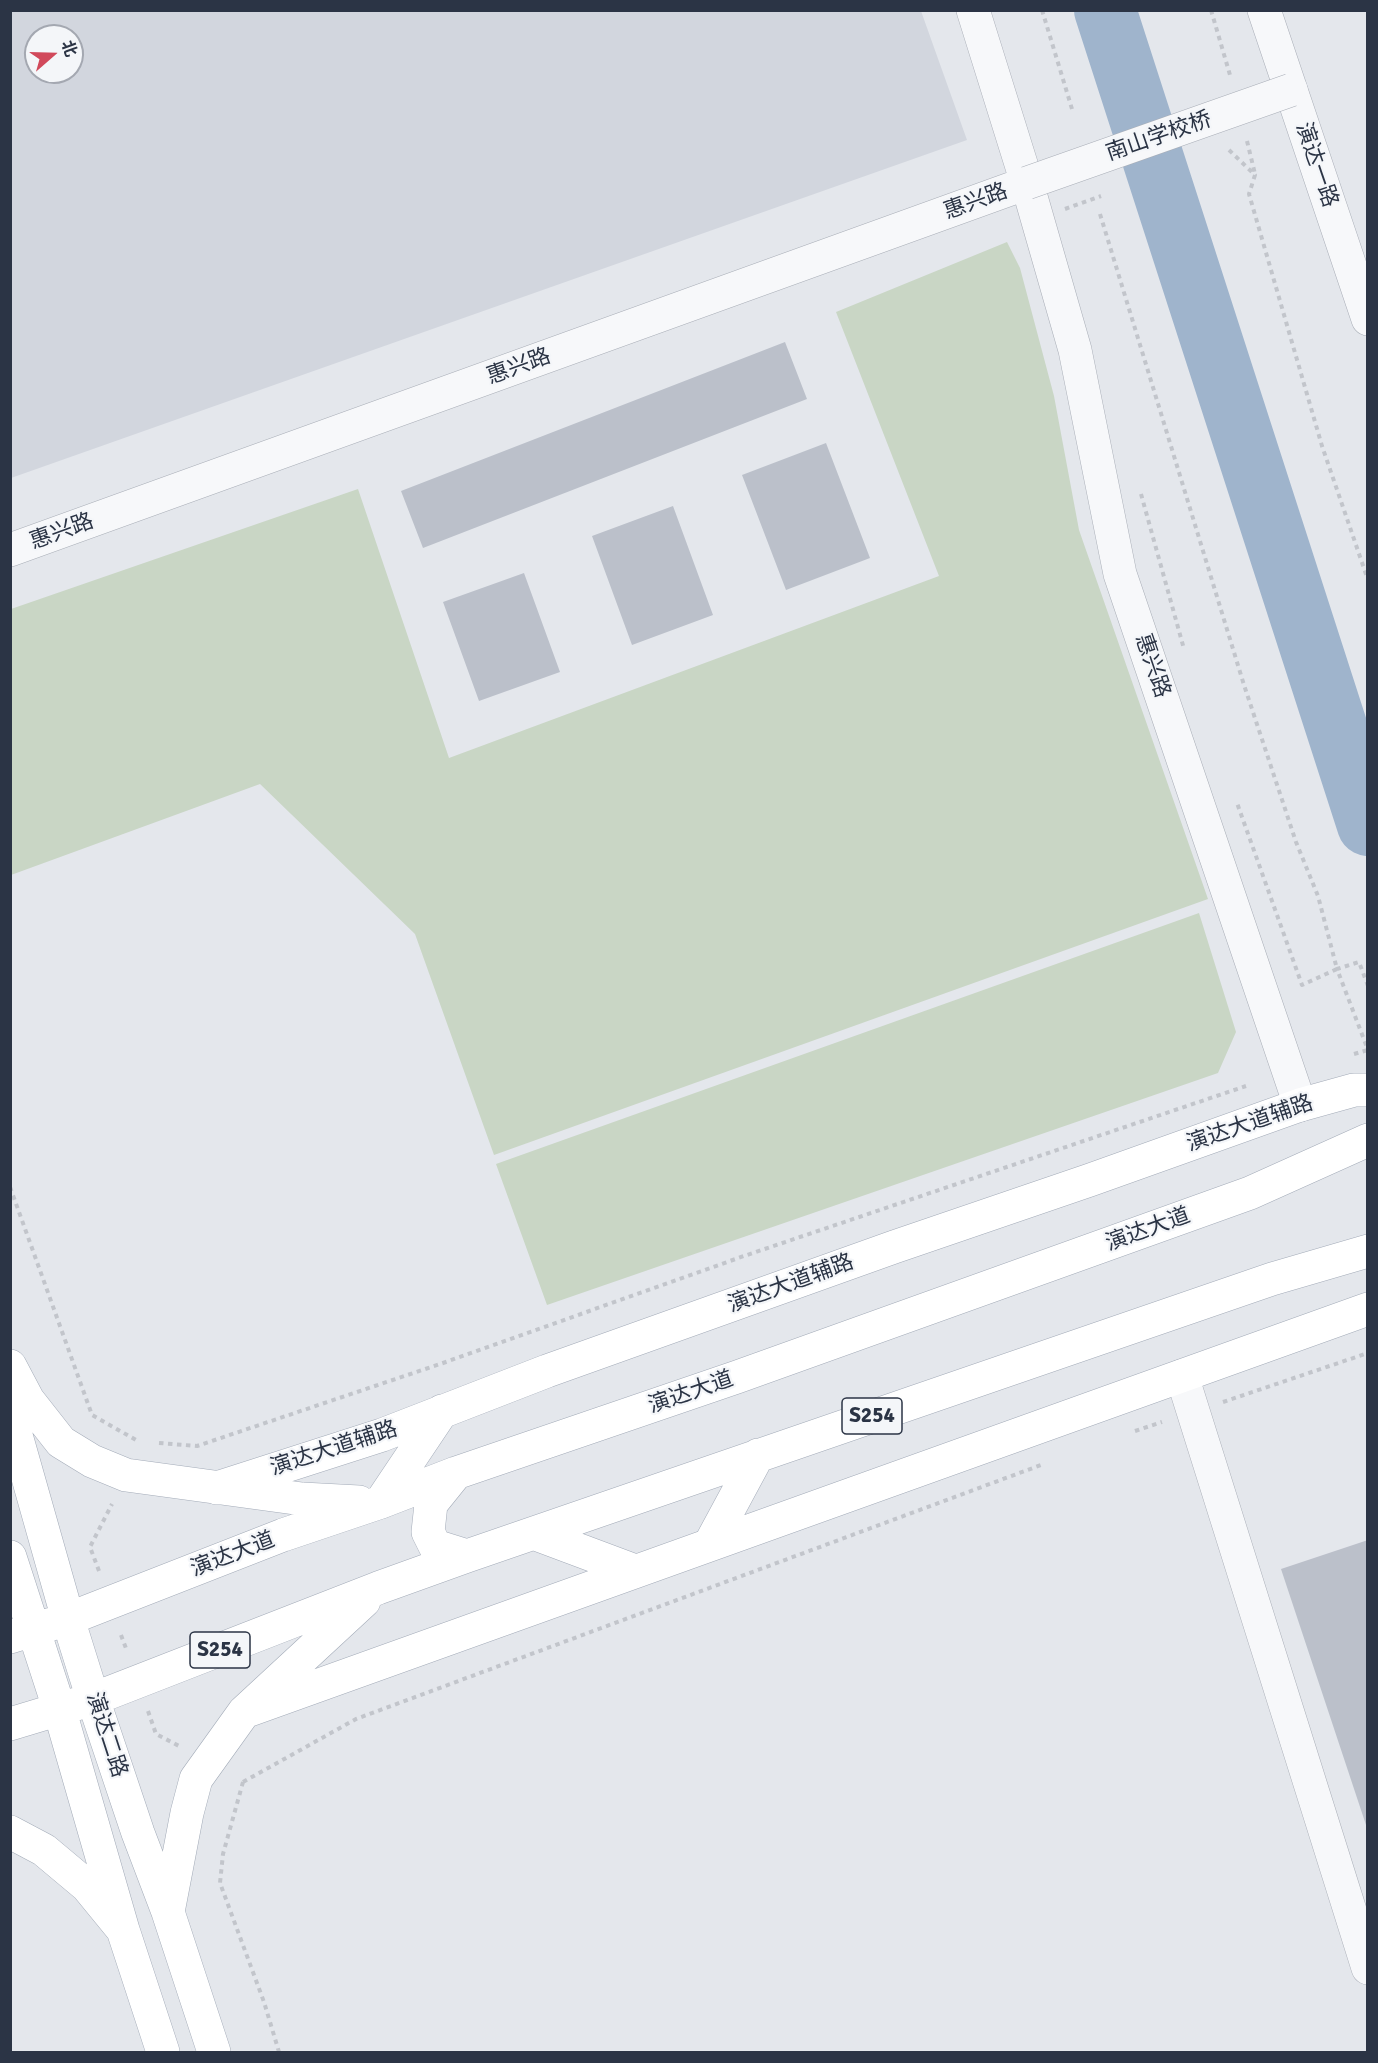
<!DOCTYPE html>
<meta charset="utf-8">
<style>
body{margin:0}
#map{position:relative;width:1378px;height:2063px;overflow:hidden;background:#e4e7ec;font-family:Signika,"Noto Sans SC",sans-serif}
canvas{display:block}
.frame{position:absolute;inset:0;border:12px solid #2b3445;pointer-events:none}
.north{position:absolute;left:24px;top:24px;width:60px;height:60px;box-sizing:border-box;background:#f4f6f9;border:2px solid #a4a8b1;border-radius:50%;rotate:70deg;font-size:16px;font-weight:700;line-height:24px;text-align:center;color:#2b3445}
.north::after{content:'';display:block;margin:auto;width:21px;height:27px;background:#d1495b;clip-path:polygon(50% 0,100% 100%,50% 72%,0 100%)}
</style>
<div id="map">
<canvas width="1378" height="2063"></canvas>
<div class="frame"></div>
<div class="north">北</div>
</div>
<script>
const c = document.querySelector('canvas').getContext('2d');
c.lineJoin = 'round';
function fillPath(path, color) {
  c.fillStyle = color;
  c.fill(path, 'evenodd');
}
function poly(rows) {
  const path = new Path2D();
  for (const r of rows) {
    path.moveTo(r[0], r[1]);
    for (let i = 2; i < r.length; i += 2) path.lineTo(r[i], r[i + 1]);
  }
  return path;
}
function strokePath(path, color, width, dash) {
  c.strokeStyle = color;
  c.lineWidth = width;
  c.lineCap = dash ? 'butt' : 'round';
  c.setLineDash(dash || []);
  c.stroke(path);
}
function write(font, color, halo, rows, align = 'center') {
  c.font = font + ' Signika,"Noto Sans SC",sans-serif';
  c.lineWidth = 4.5;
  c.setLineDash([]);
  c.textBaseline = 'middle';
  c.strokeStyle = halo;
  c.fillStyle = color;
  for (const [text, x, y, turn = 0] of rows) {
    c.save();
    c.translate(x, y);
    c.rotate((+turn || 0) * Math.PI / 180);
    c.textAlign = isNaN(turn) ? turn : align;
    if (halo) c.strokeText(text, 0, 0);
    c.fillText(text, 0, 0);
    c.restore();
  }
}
fillPath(poly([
 [10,11,921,11,967,140,11,478],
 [36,36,72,36,72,72,36,72]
]), '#d2d6de');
fillPath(poly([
 [1007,242,1020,268,1054,396,1079,530,1208,899,494,1155,415,934,260,784,11,875,11,609,358,489,449,758,939,576,836,312],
 [1199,913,1236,1032,1218,1073,547,1305,496,1164]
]), '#c9d6c5');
strokePath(poly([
 [1105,10,1368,825]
]), '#9fb4cc', 62);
fillPath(poly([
 [785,342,807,399,423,548,401,491],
 [826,443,870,558,786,590,742,475],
 [673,506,713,615,632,645,592,536],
 [524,573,560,672,479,701,443,602],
 [1368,1540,1368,1828,1367,1828,1281,1569]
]), '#bbc0ca');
const minor = poly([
 [973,10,1027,183,1075,350,1120,574,1300,1105],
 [1264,10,1368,319],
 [10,550,1027,183],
 [1182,1376,1368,1968]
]);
const major = poly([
 [10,1366,28,1400,61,1442,92,1461,126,1475,302,1499,359,1502],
 [10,1414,68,1619,93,1699,138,1833,168,1912,214,2052],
 [456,1473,431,1504,428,1532,435,1546,467,1556],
 [217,1488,382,1435,547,1371,894,1247,1090,1180,1300,1105,1354,1090,1368,1090],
 [381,1502,442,1411],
 [536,1534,635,1571],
 [710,1544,758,1455],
 [10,1557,59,1708,123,1930],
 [10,1637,68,1619,283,1535,381,1502,456,1473,737,1377,1250,1193,1368,1140],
 [244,1712,1368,1309],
 [10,1724,93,1699,378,1588,467,1556,1272,1279,1368,1251],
 [10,1832,44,1850,87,1886,123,1930,163,2052],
 [168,1912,187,1813,196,1779,244,1712,364,1601]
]);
strokePath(minor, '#a9aeb7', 34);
strokePath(major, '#a3abb8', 34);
strokePath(poly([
 [1042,10,1072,109],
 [1211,10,1230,75],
 [1247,141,1255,174],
 [1229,150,1255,175,1249,194,1322,446,1368,580],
 [1100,214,1244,685,1296,842,1318,896,1337,969,1302,985,1237,803],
 [1141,494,1184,649],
 [1368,986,1359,962,1337,969,1368,1050],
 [1354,1054,1368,1050],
 [10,1187,92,1415,136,1440],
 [1223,1402,1368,1353],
 [1135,1431,1162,1422],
 [159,1443,197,1446,443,1363,744,1256,1246,1086],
 [99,1571,90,1547,112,1504],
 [121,1635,127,1651],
 [148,1711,156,1734,179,1746],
 [243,1782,356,1719,1041,1465],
 [243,1782,223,1854,220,1883,264,2002,279,2052]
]), '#c2c5cb', 4, [4.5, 4.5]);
strokePath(minor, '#f7f8fa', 33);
strokePath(major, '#fff', 33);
const minorBridge = poly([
 [1027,183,1291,90]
]);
strokePath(minorBridge, '#a9aeb7', 34, []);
strokePath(poly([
 [1065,209,1101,196]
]), '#c2c5cb', 4, [4.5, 4.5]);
strokePath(minorBridge, '#f7f8fa', 33);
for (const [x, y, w] of [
 [872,1416,60],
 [220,1650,60]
]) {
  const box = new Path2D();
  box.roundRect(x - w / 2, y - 18, w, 36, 4.5);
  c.fillStyle = '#f4f6f9';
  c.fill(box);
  strokePath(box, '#2b3445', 1.5);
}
write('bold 21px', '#2b3445', null, [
 ["S254",872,1416],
 ["S254",220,1650]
]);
write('22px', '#2b3445', '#f4f6f9', [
 ["南山学校桥",1159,137,-19],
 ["演达一路",1316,165,71],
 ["惠兴路",976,202,-20],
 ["惠兴路",519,367,-20],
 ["惠兴路",62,532,-20],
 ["惠兴路",1152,666,71],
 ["演达大道辅路",1250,1124,-19],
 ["演达大道",1148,1230,-20],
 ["演达大道辅路",791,1284,-20],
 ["演达大道",691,1393,-19],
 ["演达大道辅路",334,1449,-18],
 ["演达大道",233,1555,-21],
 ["演达二路",106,1735,72]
]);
</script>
